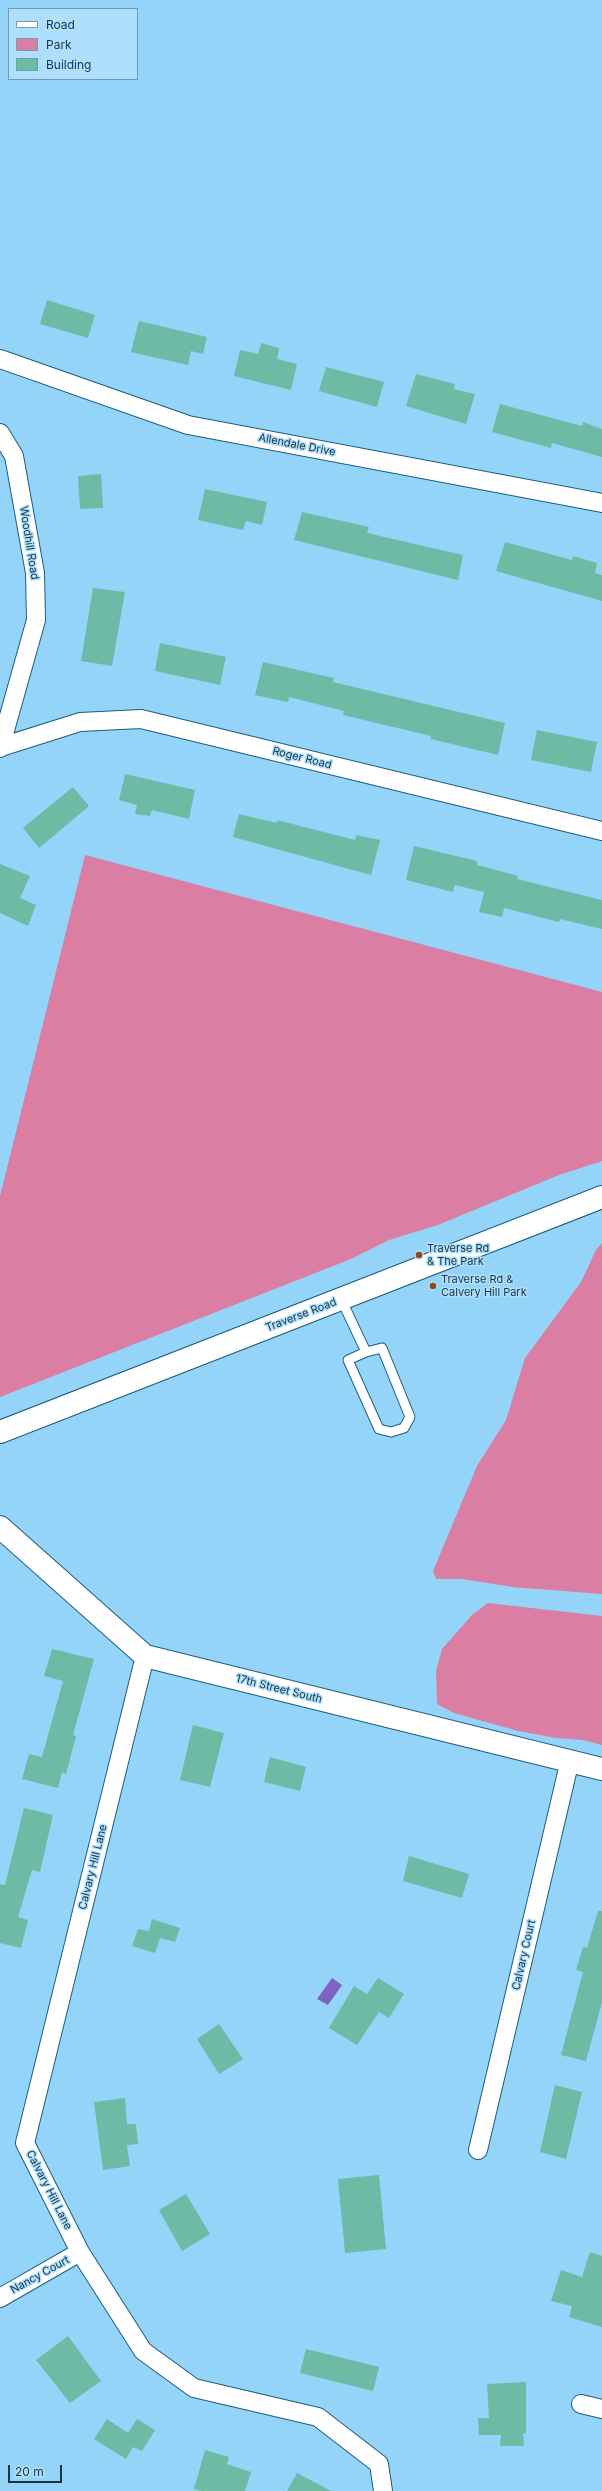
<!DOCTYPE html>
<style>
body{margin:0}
#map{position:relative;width:602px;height:2491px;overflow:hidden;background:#95d4f9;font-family:Inter,sans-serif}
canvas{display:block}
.legend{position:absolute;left:8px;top:8px;width:130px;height:72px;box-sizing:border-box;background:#aedffd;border:1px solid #739bb2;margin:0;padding:5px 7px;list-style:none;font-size:12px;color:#1a3442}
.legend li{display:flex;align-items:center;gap:8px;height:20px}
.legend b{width:20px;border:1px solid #739bb2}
.scale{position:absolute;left:8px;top:2465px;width:54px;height:18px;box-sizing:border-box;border:2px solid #1a3442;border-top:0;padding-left:5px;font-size:12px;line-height:14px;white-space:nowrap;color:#1a3442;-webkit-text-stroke:3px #aedffd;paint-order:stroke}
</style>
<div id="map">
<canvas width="602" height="2491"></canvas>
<ul class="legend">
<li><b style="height:5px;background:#fff"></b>Road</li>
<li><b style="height:11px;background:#da7ea3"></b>Park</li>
<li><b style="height:11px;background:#6dbaa5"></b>Building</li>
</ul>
<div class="scale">20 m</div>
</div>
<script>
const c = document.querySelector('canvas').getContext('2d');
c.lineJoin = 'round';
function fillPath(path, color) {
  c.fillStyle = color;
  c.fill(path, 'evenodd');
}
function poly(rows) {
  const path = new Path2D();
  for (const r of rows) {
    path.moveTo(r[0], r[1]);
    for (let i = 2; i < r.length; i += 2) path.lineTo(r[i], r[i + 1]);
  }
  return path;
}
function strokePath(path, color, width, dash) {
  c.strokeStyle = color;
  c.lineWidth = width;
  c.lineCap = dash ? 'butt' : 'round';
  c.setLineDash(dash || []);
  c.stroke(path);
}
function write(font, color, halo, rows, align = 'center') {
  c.font = font + ' Inter,sans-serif';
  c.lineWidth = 3;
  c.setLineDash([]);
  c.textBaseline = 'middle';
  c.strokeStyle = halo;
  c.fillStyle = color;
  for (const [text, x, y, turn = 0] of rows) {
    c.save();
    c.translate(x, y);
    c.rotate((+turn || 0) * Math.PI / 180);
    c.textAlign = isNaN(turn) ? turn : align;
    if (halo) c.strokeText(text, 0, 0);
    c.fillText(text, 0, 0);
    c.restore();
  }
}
fillPath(poly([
 [85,855,602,992,602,1161,559,1175,438,1225,389,1240,351,1259,0,1397,0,1196],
 [602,1243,602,1594,513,1587,462,1579,436,1579,433,1571,477,1466,506,1420,525,1358,581,1282,596,1250],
 [488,1603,602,1616,602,1745,583,1740,556,1738,518,1731,454,1713,437,1704,436,1671,442,1649,473,1614]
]), '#da7ea3');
fillPath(poly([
 [332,1978,342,1985,328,2005,317,1999]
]), '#7f63c2');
fillPath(poly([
 [47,300,95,315,88,338,40,324],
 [139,321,207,337,203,354,191,351,188,365,131,352],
 [261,343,279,348,277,359,297,364,291,390,234,376,240,350,258,354],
 [326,367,384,382,377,407,319,391],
 [416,374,455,384,454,389,475,394,466,424,406,406],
 [500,404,582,426,583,422,602,429,602,457,552,443,551,448,492,432],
 [101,474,103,508,80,509,78,476],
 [205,489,267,502,262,525,246,521,243,530,198,520],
 [302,512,369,527,367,533,463,555,458,580,294,540],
 [505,542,572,560,573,556,597,563,595,573,602,575,602,601,496,571],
 [93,588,125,592,112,666,81,661],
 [160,643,226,657,220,685,155,671],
 [263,662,334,678,333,682,505,723,498,755,431,739,431,736,343,715,344,711,289,697,288,702,255,695],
 [537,730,597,742,591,772,531,760],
 [125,774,195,790,189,819,152,810,150,816,135,814,137,805,119,800],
 [73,787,89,806,39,848,23,828],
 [239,814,277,823,277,820,355,840,356,835,380,840,371,875,233,837],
 [414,846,477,861,477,865,518,876,517,879,602,900,602,929,560,919,559,922,504,908,502,917,479,912,484,892,455,885,453,892,406,880],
 [0,864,30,876,20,898,36,905,28,926,0,913],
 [52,1649,94,1659,73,1735,76,1736,66,1774,62,1772,58,1788,22,1779,29,1754,42,1757,63,1681,44,1676],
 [193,1725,224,1733,210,1787,180,1780],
 [270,1757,306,1767,300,1791,264,1782],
 [24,1808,53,1815,40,1872,32,1870,18,1917,28,1920,21,1948,0,1943,0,1884,5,1885],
 [409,1856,469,1874,462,1898,403,1881],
 [598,1911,602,1911,602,2002,586,2061,561,2055,583,1972,576,1970,583,1947,587,1948],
 [152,1919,180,1928,175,1942,160,1938,155,1953,132,1946,138,1929,149,1931],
 [378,1978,404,1994,389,2018,379,2012,357,2045,329,2028,354,1986,367,1994],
 [219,2024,243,2059,219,2074,197,2039],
 [555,2085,582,2092,566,2159,540,2152],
 [125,2098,127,2124,136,2124,138,2144,127,2145,130,2166,103,2170,94,2102],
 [379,2175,386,2249,345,2253,338,2179],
 [186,2194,210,2234,182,2251,159,2210],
 [590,2252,602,2256,602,2327,569,2317,572,2306,551,2301,561,2270,582,2277],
 [68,2336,101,2381,70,2403,36,2360],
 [306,2349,379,2367,373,2391,300,2373],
 [526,2382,526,2433,523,2434,524,2446,500,2446,501,2435,479,2435,478,2418,489,2418,487,2384],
 [107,2419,128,2433,137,2419,155,2430,142,2451,133,2447,126,2459,94,2439],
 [205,2450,229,2457,227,2464,251,2472,245,2491,202,2491,194,2489],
 [297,2473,331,2491,287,2491]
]), '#6dbaa5');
const lane = poly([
 [341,1299,366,1352,382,1348,410,1417,404,1428,391,1432,379,1429,348,1360,366,1352]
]);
const street = poly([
 [0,359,188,425,602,503],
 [0,433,14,456,35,573,36,620,0,748],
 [1,747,80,722,141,719,602,831],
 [145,1656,25,2143,80,2252,143,2351,194,2388,318,2417,379,2464,383,2491],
 [478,2150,570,1760],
 [0,2298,80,2252],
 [581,2404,602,2409]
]);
const secondary = poly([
 [0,1432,602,1197],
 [0,1527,145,1656,602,1769]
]);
strokePath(lane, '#1d5d7d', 11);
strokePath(street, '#1d5d7d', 20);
strokePath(secondary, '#1d5d7d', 24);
strokePath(lane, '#fff', 9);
strokePath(street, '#fff', 18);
strokePath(secondary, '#fff', 22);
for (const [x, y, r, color] of [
 [419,1255,4,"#8d4c17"],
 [433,1286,4,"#8d4c17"]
]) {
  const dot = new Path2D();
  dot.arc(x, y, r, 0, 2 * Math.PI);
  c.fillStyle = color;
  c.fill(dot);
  strokePath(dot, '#aedffd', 1.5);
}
write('11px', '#1a3442', '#aedffd', [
 ["Allendale Drive",297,445,11],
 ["Woodhill Road",29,543,81],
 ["Roger Road",302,758,14],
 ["Traverse Road",301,1315,-21],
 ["17th Street South",279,1689,14],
 ["Calvary Hill Lane",93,1867,-76],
 ["Calvary Court",524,1955,-77],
 ["Calvary Hill Lane",49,2190,63],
 ["Nancy Court",40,2275,-29]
]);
write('11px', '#1a3442', '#aedffd', [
 ["Traverse Rd",427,1249],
 ["& The Park",427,1262],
 ["Traverse Rd &",441,1280],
 ["Calvery Hill Park",441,1293]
], 'left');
</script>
